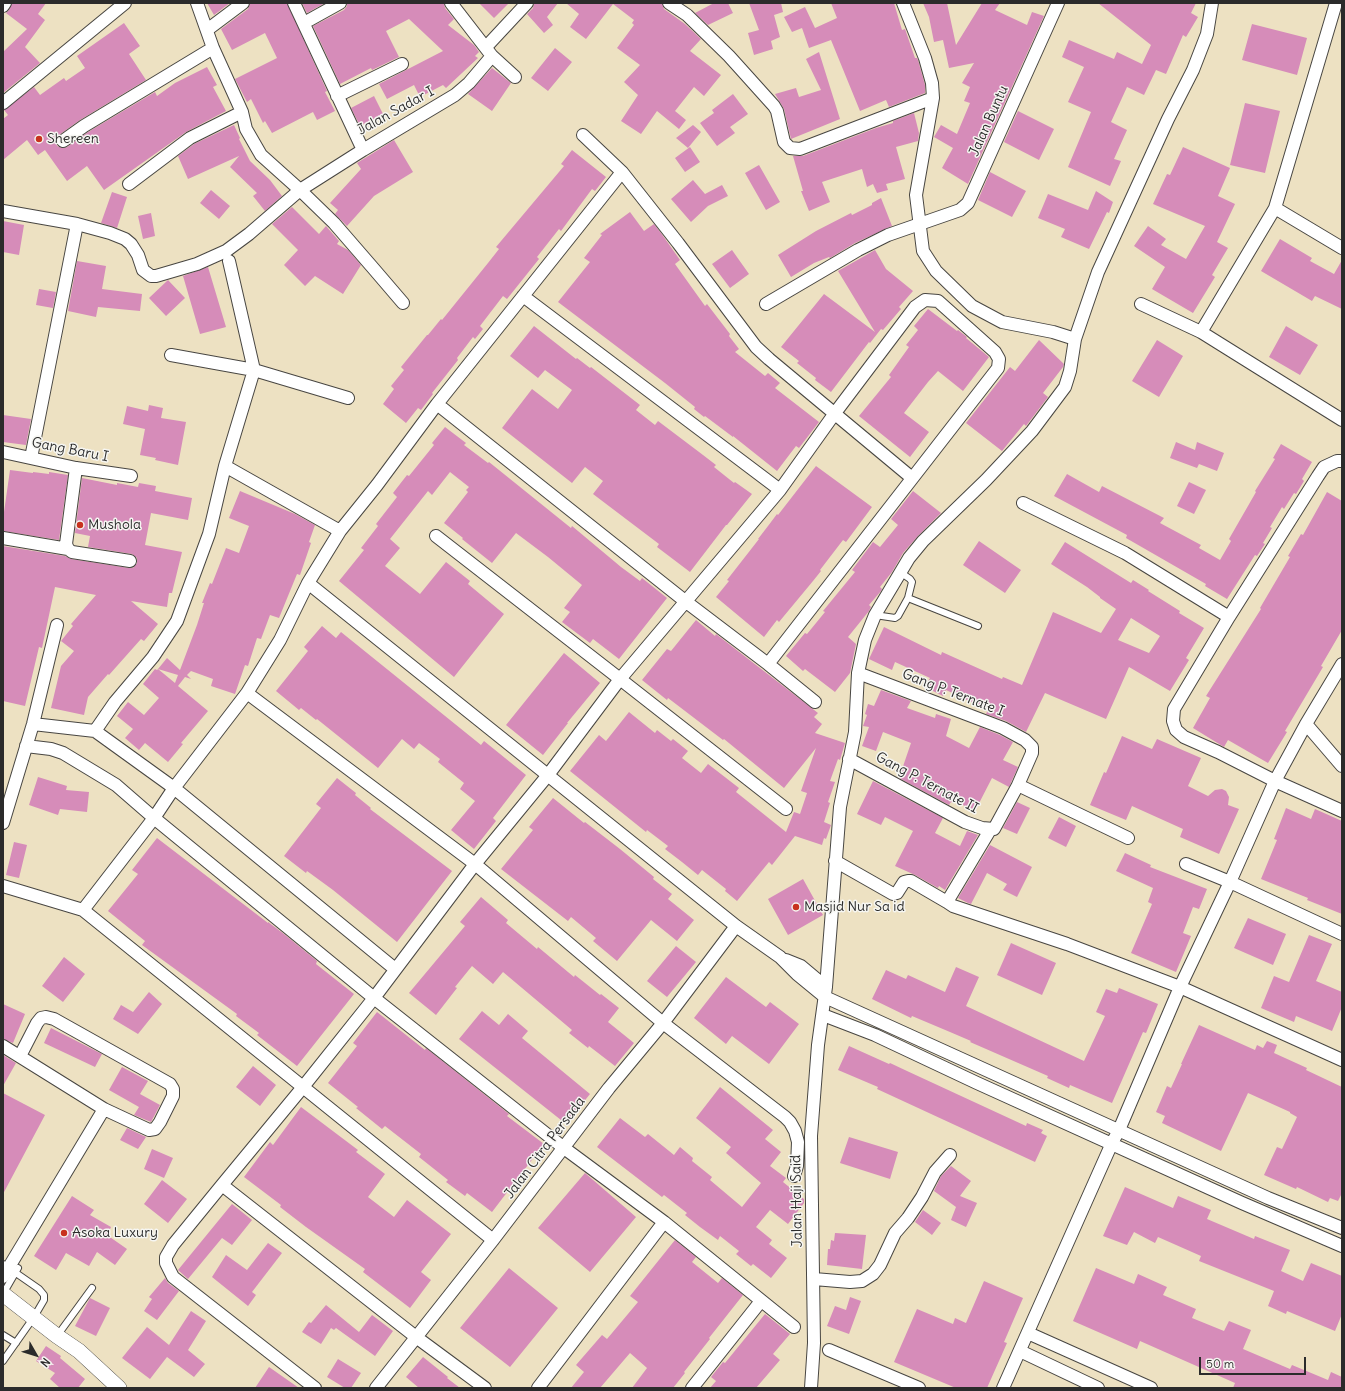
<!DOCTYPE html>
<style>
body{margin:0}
#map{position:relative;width:1345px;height:1391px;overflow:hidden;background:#ede1c2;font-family:Delius,sans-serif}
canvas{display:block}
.frame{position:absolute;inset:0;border:4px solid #2b2b2b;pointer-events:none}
.north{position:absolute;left:16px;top:1335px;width:40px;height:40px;-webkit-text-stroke:3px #f6f6f2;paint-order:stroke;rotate:129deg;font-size:11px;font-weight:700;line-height:16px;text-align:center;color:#2b2b2b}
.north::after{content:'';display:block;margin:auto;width:14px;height:18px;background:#2b2b2b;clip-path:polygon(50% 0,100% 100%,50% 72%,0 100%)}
.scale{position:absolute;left:1199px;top:1357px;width:107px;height:18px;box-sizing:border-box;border:2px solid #2b2b2b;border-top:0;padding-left:5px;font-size:12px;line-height:14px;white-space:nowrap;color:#2b2b2b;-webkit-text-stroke:3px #f6f6f2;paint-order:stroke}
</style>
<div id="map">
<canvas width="1345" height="1391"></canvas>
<div class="frame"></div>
<div class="north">N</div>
<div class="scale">50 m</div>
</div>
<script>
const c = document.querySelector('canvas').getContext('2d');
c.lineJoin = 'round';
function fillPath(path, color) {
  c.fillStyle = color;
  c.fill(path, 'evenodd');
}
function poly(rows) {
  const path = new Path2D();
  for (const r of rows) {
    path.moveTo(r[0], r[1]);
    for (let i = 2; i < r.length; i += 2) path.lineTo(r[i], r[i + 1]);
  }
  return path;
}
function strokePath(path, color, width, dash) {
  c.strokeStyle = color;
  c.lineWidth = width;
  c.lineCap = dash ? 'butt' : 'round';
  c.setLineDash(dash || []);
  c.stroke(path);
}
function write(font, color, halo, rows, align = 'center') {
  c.font = font + ' Delius,sans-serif';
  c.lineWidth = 3;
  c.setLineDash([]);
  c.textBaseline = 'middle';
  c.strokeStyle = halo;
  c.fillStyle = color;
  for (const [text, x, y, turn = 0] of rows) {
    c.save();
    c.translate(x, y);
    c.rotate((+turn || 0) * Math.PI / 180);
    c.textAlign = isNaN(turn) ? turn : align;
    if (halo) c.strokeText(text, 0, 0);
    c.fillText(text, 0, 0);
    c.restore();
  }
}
fillPath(poly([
 [12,3,46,3,38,14,45,20,25,47,40,63,3,93,3,52,27,29,6,13,9,10],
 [207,3,230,3,214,15],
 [250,3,287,3,327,91,325,92,335,111,317,120,313,112,272,133,265,121,263,123,251,99,247,102,235,79,277,58,265,33,232,50,221,29,248,9],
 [302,3,325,3,307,13],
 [347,3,444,3,445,8,454,19,448,25,474,45,479,52,475,56,478,58,446,88,443,85,420,97,414,85,387,99,379,84,443,51,409,19,386,31,399,57,372,70,371,68,340,84,313,26,344,10,347,6],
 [479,3,509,3,494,18],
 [534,3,558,3,547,17,553,25,544,33,527,14,533,8],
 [566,3,662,3,664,9,685,24,701,39,690,51,721,75,704,96,694,87,675,111,686,120,679,129,657,111,641,134,621,121,638,95,624,82,640,65,617,48,634,25,632,23,634,20,613,4,586,39,570,27,579,14],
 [714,3,728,3,733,13,708,25,695,13],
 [749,3,781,3,783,12,774,15,780,37,771,41,773,49,754,55,748,33,759,30],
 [831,3,894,3,902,30,905,29,915,58,917,58,918,60,925,85,925,93,889,107,886,100,860,111,831,40,809,48,802,28,792,32,784,17,805,7,815,28,837,18],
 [923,3,947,3,956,45,982,3,1000,3,995,10,1027,25,1032,12,1044,16,968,184,942,168,953,148,934,137,941,125,957,134,970,103,964,101,970,87,962,83,974,63,949,68,943,40,934,42,929,17],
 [1098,3,1196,3,1191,13,1198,17,1186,37,1183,35,1166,74,1156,70,1144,95,1127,87,1111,122,1127,130,1114,159,1121,161,1110,186,1068,167,1091,112,1068,102,1084,67,1062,57,1069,40,1114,59,1117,52,1142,64,1151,45],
 [124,23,140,46,129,54,146,80,80,120,59,135,56,141,57,146,63,148,67,147,88,132,155,92,157,96,175,83,207,67,217,85,213,87,226,111,186,132,104,190,87,166,67,181,45,150,38,155,27,140,3,160,3,119,8,115,4,110,34,87,40,95,64,78,66,81,85,68,77,56],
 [1252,24,1307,38,1297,75,1242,60],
 [555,48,572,62,548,91,531,78],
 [819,52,840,119,791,139,784,109,775,94,796,88,799,97,821,90,806,59],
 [492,68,511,83,492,111,468,94],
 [733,94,748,114,730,127,735,133,717,146,700,123,714,113,712,110],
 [374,96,383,114,360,126,351,108],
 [1245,103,1280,111,1265,173,1230,165],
 [1018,111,1054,129,1039,160,1004,142],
 [914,113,919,133,918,141,896,147,905,179,886,184,888,190,877,193,873,184,867,187,862,169,822,182,830,202,809,211,801,191,803,191,793,156,803,156,876,128,893,123,893,121],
 [234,125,240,138,239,139,250,161,270,180,282,196,265,211,253,196,257,193,230,167,239,156,188,179,178,156,194,144],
 [693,125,701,132,688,148,676,138],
 [394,140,413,172,374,196,347,226,335,214,338,210,330,203,361,169,357,163],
 [690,147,700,162,685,172,675,158],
 [1183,147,1230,168,1218,196,1235,204,1217,242,1228,248,1212,275,1215,277,1193,313,1152,289,1165,267,1134,246,1148,226,1166,239,1161,245,1186,259,1205,226,1153,204,1167,174,1170,175],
 [572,150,606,177,595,191,592,189,561,231,559,229,537,257,539,259,507,299,503,296,480,326,483,329,475,339,473,337,457,358,458,360,432,393,433,394,421,410,418,408,406,423,383,404,394,389,391,386,404,370,401,367,427,335,428,335,441,319,442,320,488,263,499,249,496,247,564,166,561,164],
 [759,165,780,202,766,210,745,173],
 [990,172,1026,191,1012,217,978,200],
 [693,180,705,194,722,185,728,196,708,206,691,222,671,199],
 [211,190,230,206,219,219,200,203],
 [1096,191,1113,202,1109,213,1107,212,1089,249,1061,237,1065,229,1038,218,1048,194,1088,210],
 [112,192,127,197,117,228,101,223],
 [881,198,892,226,855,243,830,258,829,257,814,263,791,277,778,255,816,231,851,213,852,215,872,205,872,203],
 [292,207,319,234,326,226,339,241,337,244,348,250,361,265,343,294,315,276,305,286,284,265,298,250,272,224],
 [630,212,644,231,654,224,661,233,680,260,675,264,705,306,707,304,730,334,729,336,739,349,735,352,765,376,768,373,780,383,775,388,819,422,799,448,796,446,777,471,733,436,733,437,705,416,704,417,694,409,695,407,665,383,558,302,590,262,584,258,602,235,600,234],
 [151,213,155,236,143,239,138,216],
 [3,221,24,225,19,255,3,252],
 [1280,239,1312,258,1310,261,1334,274,1342,260,1342,309,1315,296,1312,301,1261,271],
 [732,250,749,274,730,288,712,264],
 [875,250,886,269,913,291,899,307,901,309,883,330,881,329,870,343,869,342,831,392,815,380,816,378,797,363,799,361,781,347,824,294,875,332,838,271],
 [77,261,106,266,102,289,142,294,140,311,98,307,96,317,68,311],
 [208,267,226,327,200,334,183,276],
 [168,280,185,298,166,316,149,298],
 [39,289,56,292,53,308,36,305],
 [928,309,957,331,958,330,967,337,966,338,989,357,963,391,938,371,928,382,904,413,929,432,910,457,859,416,891,377,889,375,909,347,906,345,918,330,914,326],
 [534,326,576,359,577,358,590,368,591,367,640,405,636,410,655,425,658,421,703,455,716,465,714,467,734,483,735,482,752,494,727,525,726,525,690,572,657,547,659,544,593,494,603,481,585,467,572,483,502,428,532,389,558,409,572,390,545,370,538,378,510,356],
 [1286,326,1318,345,1300,375,1269,357],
 [1039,340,1064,364,1063,367,1043,393,1048,397,1026,426,1024,424,1002,451,966,423,1010,367,1015,371],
 [1157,340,1183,356,1159,397,1132,381],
 [149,405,163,408,161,418,186,422,178,465,155,460,156,458,140,455,145,429,123,424,127,406,148,411],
 [3,415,31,419,26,445,3,442],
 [445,427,466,443,464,445,488,463,489,462,571,528,572,526,621,567,640,581,642,578,667,598,619,659,593,639,590,643,562,622,570,612,564,608,582,585,548,557,516,533,492,563,462,539,463,538,444,523,468,492,466,490,469,487,450,472,432,495,428,491,390,539,400,548,385,566,420,594,446,562,470,581,468,584,504,614,454,677,339,581,364,550,361,548,378,526,376,524,397,497,393,493,407,475,409,476,434,445,432,443],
 [1176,442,1195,450,1197,442,1224,453,1217,471,1199,464,1197,468,1170,458],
 [1281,444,1312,462,1302,479,1304,481,1296,494,1294,493,1284,509,1282,507,1270,527,1272,528,1263,543,1265,544,1257,556,1255,555,1227,599,1205,586,1206,584,1126,538,1127,535,1054,496,1067,474,1099,492,1102,486,1164,518,1160,523,1201,545,1199,548,1220,560,1231,541,1229,539,1256,492,1255,491,1275,459,1273,458],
 [816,466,872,507,846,542,843,540,820,570,821,571,813,581,779,622,777,620,764,637,716,597,729,581,727,580,759,539,758,539,768,526,777,514,778,515],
 [10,470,33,473,33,472,49,474,49,472,68,475,59,540,3,531,3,519],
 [82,478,117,485,117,483,138,487,139,483,156,486,155,491,192,498,188,520,151,513,145,545,182,552,172,593,169,593,167,607,131,601,158,624,144,641,141,639,109,675,108,674,88,697,84,715,51,708,61,666,74,651,61,641,73,626,71,624,96,595,55,587,42,648,39,647,25,706,3,701,3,546,65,556,71,559,129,568,133,568,137,563,137,558,132,554,88,547,90,536,75,533],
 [1189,482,1206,490,1194,514,1177,506],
 [240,491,295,514,315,525,309,542,311,543,300,575,297,574,279,618,270,615,261,639,257,638,248,666,245,665,235,694,211,686,213,679,191,671,187,675,191,679,185,677,178,686,208,711,181,743,183,744,168,762,145,743,139,750,125,738,133,729,117,716,128,702,144,715,159,698,143,684,155,669,157,670,158,669,175,683,178,675,158,669,167,658,180,670,197,625,204,603,202,603,210,583,212,584,226,548,239,553,249,526,229,518],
 [913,491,941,513,918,536,903,553,892,572,880,587,882,589,881,591,869,605,871,607,869,611,848,637,856,644,850,673,835,692,805,669,803,671,786,656,805,633,807,634,825,612,823,611,855,572,852,570,873,542,880,547,898,525,891,519],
 [1327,492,1342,501,1342,630,1321,666,1323,667,1285,731,1287,732,1268,763,1228,740,1224,747,1193,728,1210,698,1206,696,1261,609,1260,608,1290,557,1288,556,1301,534,1303,535],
 [979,541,1021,570,1005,593,963,565],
 [1065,542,1131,583,1133,580,1149,590,1148,591,1180,611,1179,613,1204,628,1186,658,1189,660,1170,691,1129,667,1106,719,1045,693,1026,732,1006,721,986,714,988,710,946,690,943,696,925,687,930,678,895,662,892,670,869,659,884,627,941,655,942,652,1002,679,1003,677,1022,685,1053,612,1101,633,1116,609,1100,598,1100,597,1087,587,1051,564],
 [1131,618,1160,636,1149,653,1118,640],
 [696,620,715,636,716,634,818,713,814,717,822,724,815,733,845,743,840,760,838,759,830,781,835,782,828,802,830,803,824,822,831,825,826,839,824,838,822,845,795,836,772,865,769,862,737,901,725,891,726,889,702,870,698,875,682,862,665,849,668,846,647,830,646,832,570,771,599,735,606,741,629,712,655,733,657,730,671,741,673,739,688,751,682,758,701,773,708,764,739,788,736,792,786,832,794,812,800,814,807,793,801,791,816,748,784,788,724,739,723,740,668,698,667,700,642,680,667,649,671,651],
 [322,626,336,638,341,632,481,745,484,741,526,775,493,818,496,821,474,849,451,830,475,801,460,789,464,783,438,762,440,759,419,743,414,749,402,739,378,768,317,719,316,720,301,708,299,710,276,691,308,651,304,647],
 [564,653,600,683,567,723,568,723,543,755,506,725],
 [881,690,911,701,907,708,935,718,936,714,951,719,946,736,969,748,980,727,1000,735,1013,742,1003,760,1018,767,1009,787,992,778,975,811,955,801,954,803,951,802,949,805,899,778,911,743,883,732,876,751,862,746,869,727,863,726,867,715,865,714,868,704,874,706],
 [1122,736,1152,749,1157,739,1201,758,1188,786,1208,796,1215,790,1222,789,1226,791,1229,797,1228,805,1239,809,1219,854,1180,837,1183,829,1132,806,1126,820,1090,805,1104,772,1106,773],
 [38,777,67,786,66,790,89,792,87,812,60,809,58,815,29,805],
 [337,778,356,793,355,795,371,808,370,809,452,871,397,942,333,890,307,871,306,873,284,856,321,808,316,804],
 [873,781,943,818,935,833,960,846,967,831,978,835,945,890,939,886,938,888,915,875,895,866,913,831,885,817,881,825,857,814],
 [553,798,584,823,585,822,620,849,654,877,653,879,672,894,668,899,694,920,677,941,651,920,617,961,593,941,596,938,571,917,568,921,501,869,533,830,529,827],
 [1017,802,1030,808,1017,834,1003,828],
 [1286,808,1311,819,1315,809,1342,821,1342,914,1307,900,1308,898,1261,879,1277,840,1274,839],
 [1059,817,1076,826,1066,847,1048,838],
 [157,838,268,923,268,922,284,934,317,961,316,964,354,994,297,1066,257,1035,259,1033,236,1016,237,1014,142,945,145,941,108,911,138,874,132,870],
 [14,842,27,845,19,878,6,875],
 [990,845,1032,867,1017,897,1003,890,1007,884,987,873,971,904,968,903,958,898],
 [1125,853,1151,865,1150,867,1207,889,1199,909,1193,907,1183,933,1191,936,1176,972,1131,953,1152,904,1148,902,1153,888,1116,871],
 [803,879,823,915,788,935,768,899],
 [481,897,508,920,506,923,537,949,538,947,574,977,575,975,600,995,601,994,619,1008,608,1022,634,1043,615,1066,589,1046,588,1048,569,1033,572,1030,503,972,493,984,472,966,455,987,457,988,436,1015,409,993,465,926,460,922],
 [1248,918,1286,934,1273,965,1234,948],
 [1309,935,1332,944,1316,981,1342,992,1342,1007,1332,1031,1296,1016,1294,1022,1261,1008,1274,976,1289,982],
 [1011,943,1056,963,1042,995,997,975],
 [676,946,696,962,667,997,647,981],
 [64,957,85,974,63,1002,42,986],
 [956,967,979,977,966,1006,1084,1061,1105,1016,1096,1012,1106,989,1117,993,1119,988,1158,1004,1146,1033,1143,1032,1112,1103,1070,1085,1069,1088,1047,1078,1048,1076,970,1042,971,1041,950,1032,912,1016,911,1018,872,999,886,970,906,979,908,975,945,992],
 [726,977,766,1007,770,1002,799,1024,769,1064,732,1036,726,1044,694,1018],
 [149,992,162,1004,138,1034,113,1019,121,1005,133,1012],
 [3,1004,25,1014,13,1043,3,1039],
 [482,1011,499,1025,508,1014,528,1031,522,1038,590,1094,566,1124,459,1039],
 [377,1012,425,1050,426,1048,509,1114,507,1116,544,1144,492,1212,467,1193,465,1196,446,1182,448,1180,419,1157,421,1154,385,1126,382,1129,356,1108,358,1107,328,1083,357,1046,353,1043],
 [1199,1025,1255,1050,1257,1045,1263,1048,1267,1041,1277,1045,1274,1053,1307,1068,1306,1070,1342,1087,1342,1193,1338,1201,1330,1198,1328,1202,1297,1187,1296,1189,1264,1175,1277,1147,1282,1149,1297,1117,1290,1113,1290,1112,1248,1093,1221,1151,1162,1123,1165,1116,1156,1112,1167,1086,1171,1088,1182,1064,1181,1064],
 [51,1028,102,1054,95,1067,44,1043],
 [849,1046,889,1064,890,1063,907,1071,1026,1126,1027,1123,1043,1130,1041,1133,1047,1136,1035,1162,877,1089,878,1087,838,1070],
 [3,1055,16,1063,3,1086],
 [253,1066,276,1085,260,1106,236,1087],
 [122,1067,148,1081,140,1094,160,1105,151,1122,134,1115,139,1107,109,1090],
 [720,1087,773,1130,765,1139,781,1152,770,1166,786,1178,783,1182,804,1199,804,1203,788,1224,770,1210,756,1227,772,1240,769,1244,787,1258,771,1278,753,1264,751,1266,736,1254,739,1251,720,1236,718,1240,700,1227,685,1215,687,1213,664,1195,662,1197,597,1147,620,1118,645,1137,648,1134,674,1155,680,1147,693,1158,692,1161,712,1177,710,1180,742,1207,761,1183,726,1153,731,1147,696,1118],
 [3,1093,45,1115,3,1194],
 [301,1107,358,1150,356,1152,385,1174,368,1197,394,1217,407,1200,451,1234,421,1272,431,1280,410,1308,363,1272,365,1269,306,1227,280,1207,281,1205,244,1177,270,1142,273,1145],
 [127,1128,146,1137,138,1149,120,1140],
 [849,1137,898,1152,890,1179,840,1163],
 [152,1149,173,1158,164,1178,144,1169],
 [951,1166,971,1181,960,1196,977,1203,966,1227,951,1220,956,1207,934,1191,941,1176],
 [585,1173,636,1217,590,1272,538,1228],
 [162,1180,187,1199,168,1223,144,1204],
 [1125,1187,1173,1208,1178,1196,1211,1210,1207,1219,1254,1239,1255,1236,1290,1250,1281,1271,1303,1281,1311,1263,1342,1276,1342,1314,1335,1331,1287,1311,1286,1314,1268,1306,1274,1291,1199,1261,1201,1256,1158,1237,1155,1243,1134,1232,1127,1245,1103,1236],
 [72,1196,94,1210,90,1215,111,1227,107,1235,127,1249,115,1265,97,1252,89,1266,66,1253,56,1270,34,1256],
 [232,1204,252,1220,232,1245,222,1238,188,1279,178,1270],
 [923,1210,941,1223,932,1235,915,1222],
 [835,1233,866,1235,862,1269,827,1265,828,1249,830,1249,831,1240,834,1241],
 [675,1240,696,1257,692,1262,718,1283,722,1278,743,1295,709,1338,710,1339,684,1372,685,1373,673,1388,632,1388,647,1368,630,1353,600,1388,571,1388,584,1372,576,1365,602,1335,607,1339,638,1302,630,1296],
 [268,1243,282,1253,252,1292,256,1295,248,1306,212,1277,226,1255,247,1270],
 [509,1268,558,1308,510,1367,460,1328],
 [1096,1268,1134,1284,1138,1274,1167,1287,1163,1295,1196,1309,1192,1318,1224,1331,1229,1321,1251,1330,1243,1349,1290,1369,1292,1365,1328,1380,1331,1372,1342,1377,1342,1388,1233,1388,1235,1383,1140,1341,1137,1349,1073,1321],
 [165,1278,168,1283,179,1291,157,1320,144,1311,152,1299,149,1297],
 [984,1281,1023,1298,1004,1342,1007,1343,987,1388,956,1388,894,1362,917,1309,953,1324,955,1318,966,1323],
 [850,1297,861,1301,849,1334,827,1326,835,1306,846,1310],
 [90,1298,110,1308,96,1336,75,1326],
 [326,1305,359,1332,372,1315,393,1331,375,1356,336,1328,334,1330,331,1328,321,1344,302,1332,309,1322,311,1323],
 [191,1311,206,1321,188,1350,205,1364,194,1377,167,1357,150,1379,122,1358,147,1327,169,1345],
 [765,1314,790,1334,773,1354,780,1360,756,1388,710,1388,716,1381,711,1377,723,1362,725,1363],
 [46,1346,61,1356,60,1358,85,1379,78,1388,60,1388,50,1379,55,1373,36,1361],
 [423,1357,448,1377,447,1378,460,1388,419,1388,406,1377],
 [338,1359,361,1373,351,1388,345,1388,327,1377],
 [269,1367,299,1388,255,1388]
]), '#d68cb9');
const service = poly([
 [908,598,978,626],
 [875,615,895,618,898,616,908,598,912,582,910,579,900,572],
 [3,1264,39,1289,44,1295,44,1300,34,1317,3,1361],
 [3,1294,18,1268],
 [3,1335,16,1343],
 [57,1336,92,1288]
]);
const minor = poly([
 [197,3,213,48,242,112,246,129,261,155,300,190,334,223,373,268,403,303],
 [294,3,363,150],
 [451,3,492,56,515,77],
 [669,3,687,15,729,56,774,106,777,111,784,142,790,148,800,149,933,98],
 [903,3,925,58,932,83,933,98,916,195,923,251,936,271,972,306,1002,322,1053,332,1075,339],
 [3,6,5,3],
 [304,23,340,3],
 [207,30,243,3],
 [486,47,527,3],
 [337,96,402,64],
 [3,103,125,3],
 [583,135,622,172,678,243,756,347,769,359,912,478],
 [63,141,84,126,213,48],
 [129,184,190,138,242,112],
 [1275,208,1342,248],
 [3,211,77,224,110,233,125,239,131,244,138,255,143,270,151,276,156,276,197,264,226,251,249,234,300,190,363,150,455,95,469,83,492,56],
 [523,296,780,490],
 [766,304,858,250,888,235,960,210,968,203,1058,3],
 [1141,304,1201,332,1342,420],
 [1201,332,1275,208,1336,3],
 [171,355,254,370,348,398],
 [437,404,685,601,768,664,815,702],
 [3,452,76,468,131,476],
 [31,458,77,224],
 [1342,461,1337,461,1324,467,1318,476,1229,617,1174,709,1173,721,1176,730,1184,737,1218,752,1275,781,1342,811],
 [225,466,340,531],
 [1023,503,1125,553,1229,617],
 [436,536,620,679,786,809],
 [3,538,68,549,72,552,130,561],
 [68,549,66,544,76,468],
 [308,583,736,926,780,957,797,974,825,997,1268,1198,1342,1228],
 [858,673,1003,728,1025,740,1032,747,1032,753,1018,785],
 [247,693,475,864,663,1023,785,1117,790,1122,795,1131,798,1142,797,1166,794,1176],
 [33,724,95,731,174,788,395,969],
 [1306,724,1342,766],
 [95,731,115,702,153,657,177,621,209,534,225,466,254,370,229,261],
 [26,746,51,749,63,753,116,785,154,818,374,998,564,1148,664,1222,794,1327],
 [849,759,965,822,982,828,994,829,1018,785,1128,838],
 [3,823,33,724,57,625],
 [835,861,893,894,897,893,904,882,908,881,911,881,947,902,990,830],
 [1186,864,1230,882,1342,934],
 [3,886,83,910,493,1240],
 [947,902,953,906,1067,944,1180,987,1342,1060],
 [83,910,154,818,174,788,247,693,280,640,308,583,340,531,377,485,437,404,622,172],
 [786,960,801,966,826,987],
 [823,1015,875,1035,977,1083,1242,1203,1342,1246],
 [3,1046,104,1109,149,1130,155,1129,160,1122,173,1096,173,1089,170,1084,54,1019,46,1017,41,1018,37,1023,20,1056],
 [222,1185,416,1337,485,1388],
 [3,1277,104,1109],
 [814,1279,850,1282,862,1281,873,1274,880,1265,895,1233,908,1218,922,1197,935,1172,950,1155],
 [1028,1333,1151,1388],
 [829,1350,919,1388],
 [1020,1351,1098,1388],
 [315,1388,173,1277,166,1263,166,1257,173,1245,222,1185,303,1087,374,998,475,864,548,775,620,679,780,490,835,413,915,307,925,300,938,301,995,352,999,359,998,368,768,664],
 [376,1388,493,1240,609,1088,663,1023,736,926],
 [538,1388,664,1222],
 [692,1388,761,1301],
 [811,1388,814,1343,811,1136,818,1045,826,987,840,807,855,732,858,673,865,640,875,615,909,558,923,541,986,480,1032,431,1065,387,1070,371,1075,339,1098,272,1168,119,1193,70,1207,34,1212,3],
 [1003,1388,1112,1143,1119,1130,1180,987,1230,882,1275,781,1306,724,1342,664]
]);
const tertiary = poly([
 [3,1294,57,1336,79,1351,119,1388]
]);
strokePath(service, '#484642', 8);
strokePath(minor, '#484642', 14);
strokePath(tertiary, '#484642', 16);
strokePath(service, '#fff', 6);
strokePath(minor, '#fff', 12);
strokePath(tertiary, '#fff', 15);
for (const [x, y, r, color] of [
 [39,139,4,"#c8321e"],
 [80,525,4,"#c8321e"],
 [796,907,4,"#c8321e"],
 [64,1233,4,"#c8321e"]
]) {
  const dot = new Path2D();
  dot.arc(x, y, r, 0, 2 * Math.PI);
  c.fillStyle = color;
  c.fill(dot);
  strokePath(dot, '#f6f6f2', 1.5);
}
write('14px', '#2b2b2b', '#f6f6f2', [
 ["Jalan Sadar I",396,111,-29],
 ["Jalan Buntu",989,121,-66],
 ["Gang Baru I",70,450,11],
 ["Gang P. Ternate I",953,693,21],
 ["Gang P. Ternate II",927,783,28],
 ["Jalan Citra Persada",545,1148,-53],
 ["Jalan Haji Said",797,1201,-91]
]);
write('14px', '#2b2b2b', '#f6f6f2', [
 ["Shereen",47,139],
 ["Mushola",88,525],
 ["Masjid Nur Sa id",804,907],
 ["Asoka Luxury",72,1233]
], 'left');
</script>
